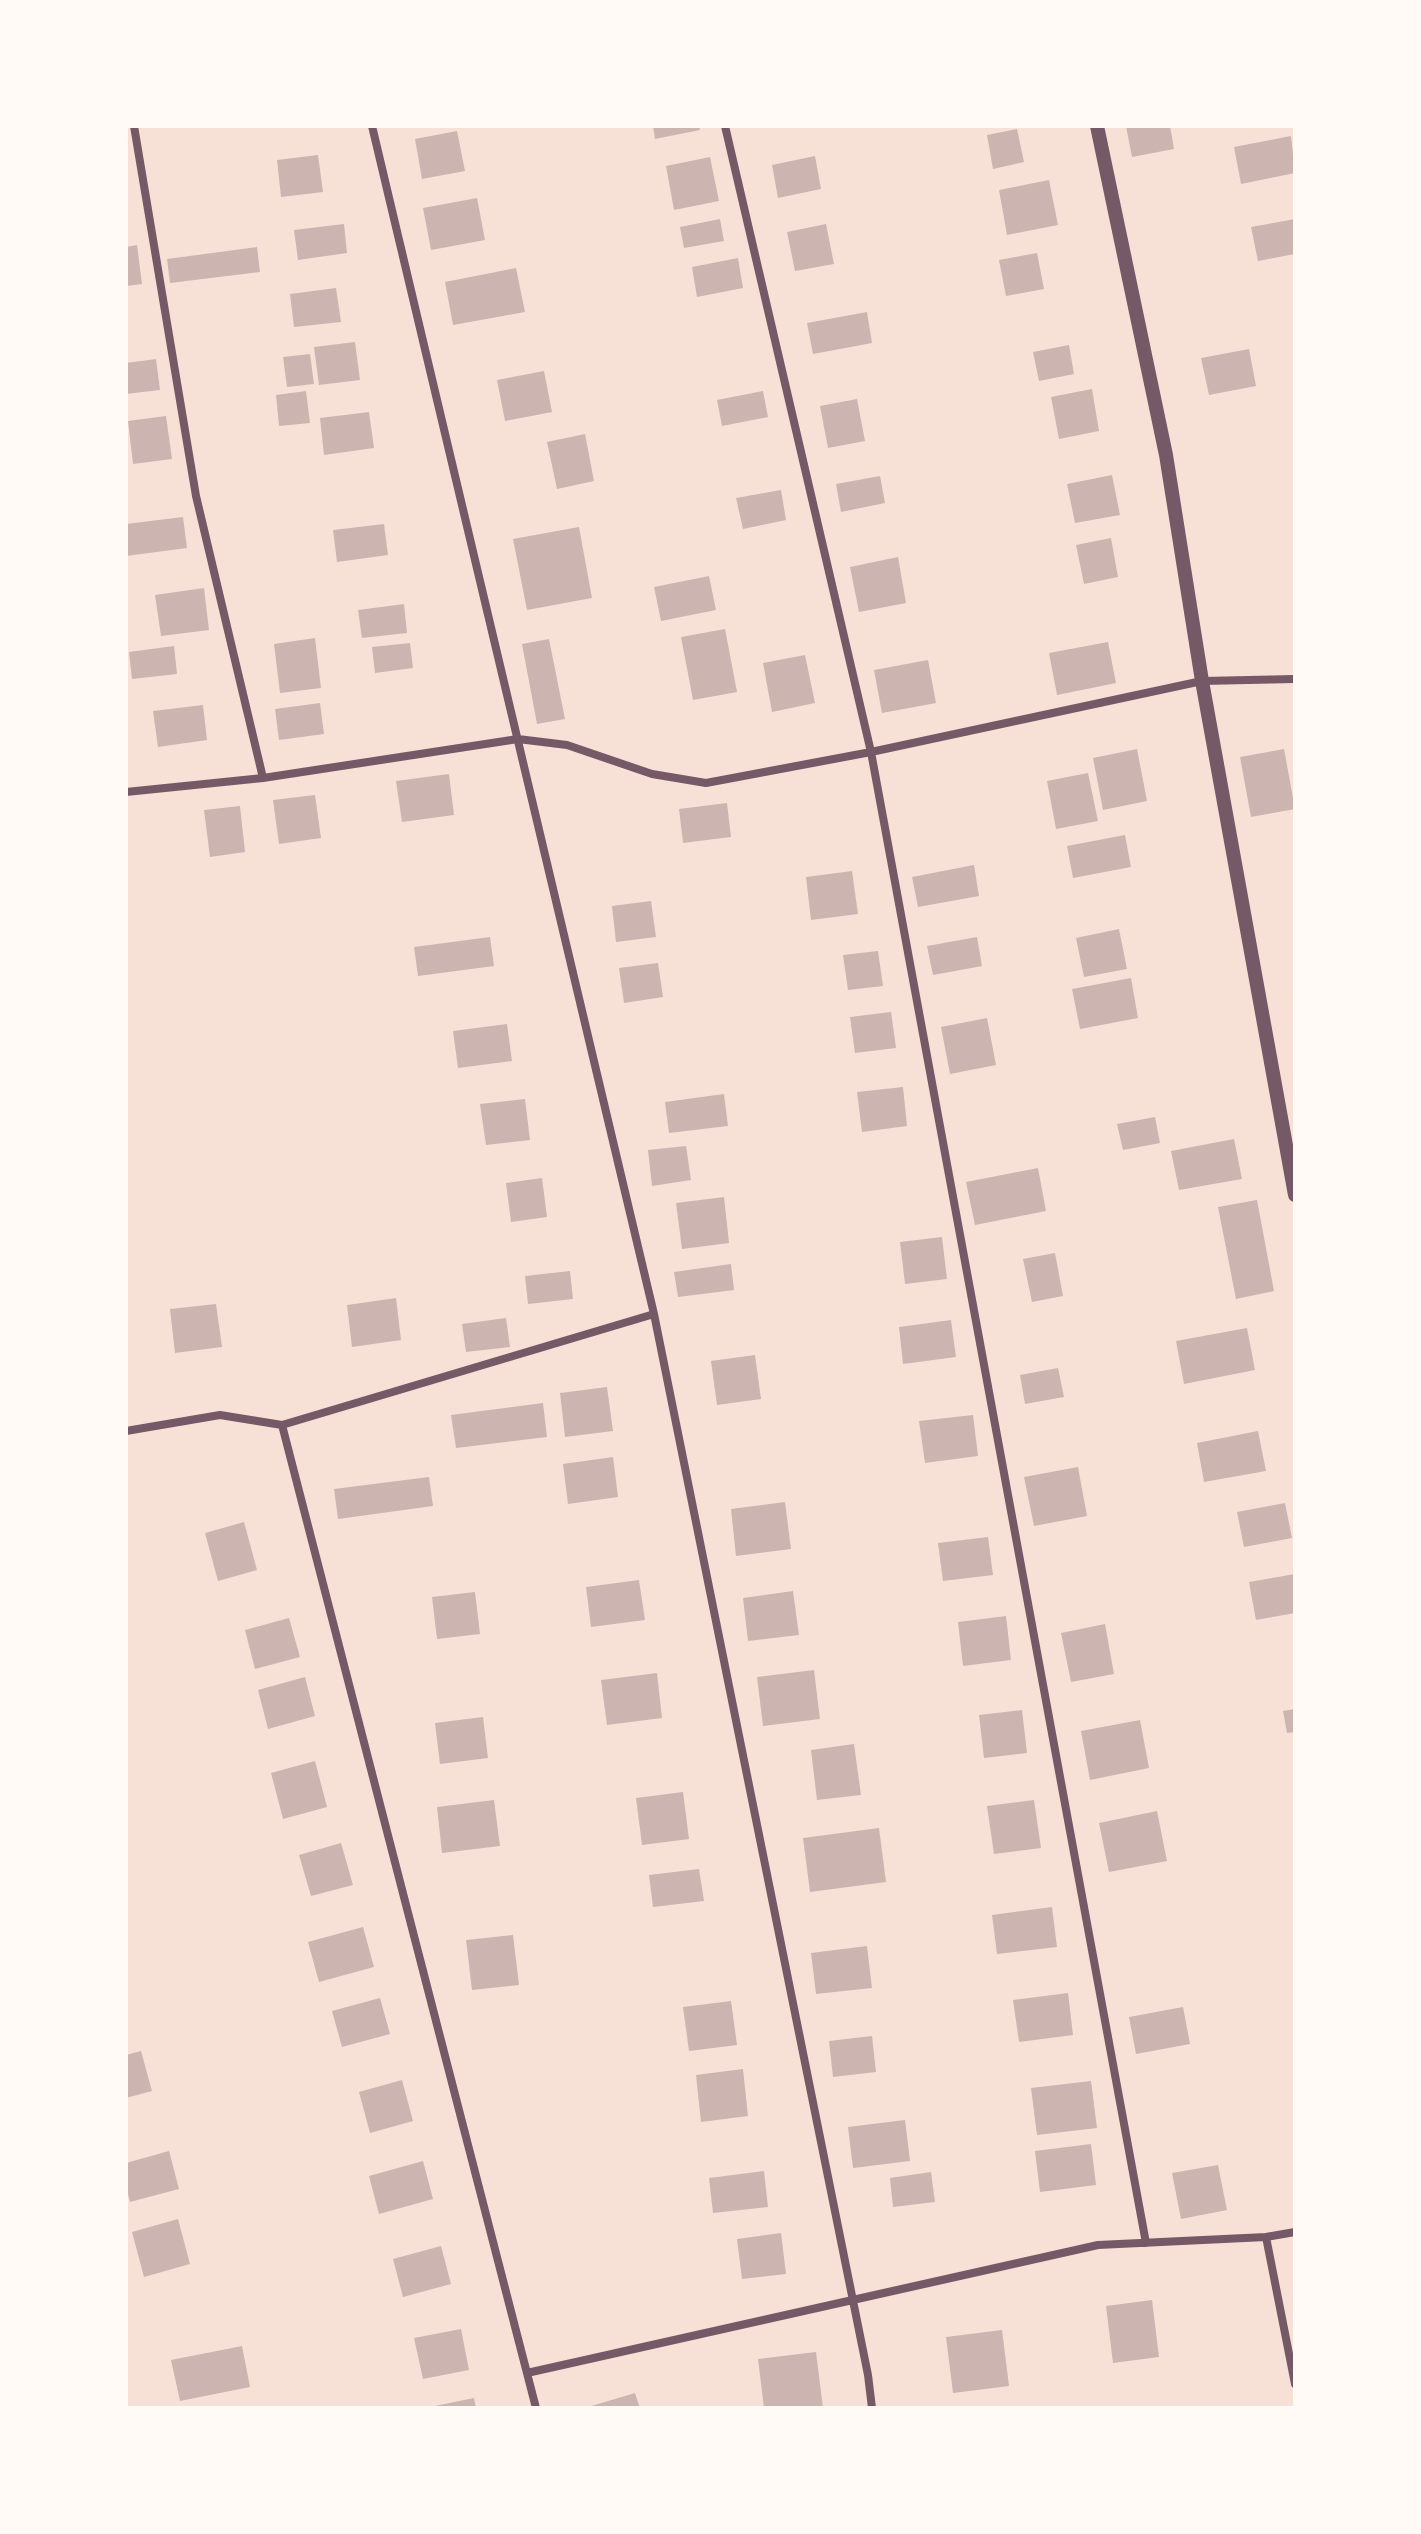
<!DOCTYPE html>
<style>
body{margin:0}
#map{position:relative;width:1421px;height:2534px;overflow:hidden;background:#f7e1d7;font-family:Raleway,sans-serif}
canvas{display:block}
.frame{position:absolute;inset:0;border:128px solid #fffaf5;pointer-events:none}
</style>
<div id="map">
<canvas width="1421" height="2534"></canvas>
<div class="frame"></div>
</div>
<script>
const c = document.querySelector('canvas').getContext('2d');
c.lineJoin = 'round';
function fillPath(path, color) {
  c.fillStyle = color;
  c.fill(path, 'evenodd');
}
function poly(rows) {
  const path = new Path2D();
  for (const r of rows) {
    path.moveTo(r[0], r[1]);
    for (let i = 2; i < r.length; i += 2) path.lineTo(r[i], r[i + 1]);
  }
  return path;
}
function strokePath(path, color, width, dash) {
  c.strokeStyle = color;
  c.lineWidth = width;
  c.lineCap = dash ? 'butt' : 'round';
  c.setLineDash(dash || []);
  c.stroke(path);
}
fillPath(poly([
 [653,126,699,126,700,130,655,139],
 [1126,126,1170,126,1174,149,1132,157],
 [1017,129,1024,162,993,169,987,135],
 [457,131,465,171,422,179,415,139],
 [1291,136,1295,173,1241,184,1234,147],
 [318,155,323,192,281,197,277,160],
 [815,156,821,189,778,198,772,165],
 [710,157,719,201,674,210,666,166],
 [1049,180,1058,225,1007,235,999,190],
 [477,198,485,240,431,250,423,208],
 [720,219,724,241,684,248,680,227],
 [1295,219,1295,254,1258,261,1251,227],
 [344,224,347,253,298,260,294,230],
 [826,224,834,264,795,271,787,232],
 [137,245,142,284,126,286,126,247],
 [257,247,260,272,170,283,167,259],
 [1037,253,1044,289,1006,296,999,260],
 [738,258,743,288,697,297,692,267],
 [516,268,525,312,453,325,445,282],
 [336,288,341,322,294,327,290,294],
 [867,312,872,343,813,354,807,323],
 [355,342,360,380,319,385,314,347],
 [1069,345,1074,374,1039,381,1033,352],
 [1249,349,1256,386,1209,395,1201,358],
 [310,354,314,384,287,387,283,357],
 [156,359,160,390,126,394,126,363],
 [544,371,552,412,505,421,497,380],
 [1092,389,1099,431,1059,439,1051,397],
 [306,391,310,423,279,426,276,395],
 [763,391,768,417,722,426,717,400],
 [857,399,865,441,828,448,820,406],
 [369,412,374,448,324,455,320,418],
 [166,416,172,459,133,464,128,421],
 [585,434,594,481,557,489,547,442],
 [1112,475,1120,515,1075,523,1067,484],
 [880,476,885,503,841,512,836,484],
 [781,490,786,520,743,529,736,498],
 [183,517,187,548,126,556,126,524],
 [384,524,388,555,337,562,333,530],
 [579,527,592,598,527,610,513,539],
 [1111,538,1118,577,1084,584,1076,545],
 [898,557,906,603,859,612,850,567],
 [709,576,716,610,661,621,654,587],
 [204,588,209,630,161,636,155,595],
 [404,604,407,633,362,638,358,610],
 [725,629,737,692,693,700,681,637],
 [315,638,321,688,280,693,274,644],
 [549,639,565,719,537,724,522,644],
 [1108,642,1116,683,1057,695,1049,653],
 [410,643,413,668,375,673,372,647],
 [174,646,177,674,132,679,129,652],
 [805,655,815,703,772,712,763,663],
 [928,660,936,703,882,713,874,670],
 [320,703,324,734,279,740,275,709],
 [203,705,207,740,158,747,153,711],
 [1137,749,1147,801,1103,810,1093,758],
 [1284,749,1295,809,1251,817,1240,757],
 [1088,773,1098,821,1056,829,1047,781],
 [449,774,454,815,402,822,396,781],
 [315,795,321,838,279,844,273,800],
 [727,803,731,837,683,843,679,809],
 [240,806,245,852,210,857,204,810],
 [1125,835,1131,867,1073,878,1067,846],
 [974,865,979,896,918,907,912,877],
 [852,871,858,914,811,920,806,877],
 [651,901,656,937,616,942,612,906],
 [1119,929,1127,969,1084,977,1076,938],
 [490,937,494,966,418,976,414,947],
 [977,937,982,966,933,975,927,946],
 [878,951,883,986,848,990,843,955],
 [658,963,663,997,624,1003,619,968],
 [1131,978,1138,1018,1080,1029,1072,989],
 [891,1012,896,1048,855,1053,850,1017],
 [987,1018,996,1065,950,1074,941,1027],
 [507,1024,512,1061,458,1068,453,1031],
 [903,1087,907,1126,862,1132,857,1092],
 [724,1094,728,1126,669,1133,665,1102],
 [525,1099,530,1140,486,1145,480,1104],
 [1155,1117,1160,1143,1123,1150,1117,1124],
 [1234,1139,1242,1179,1179,1190,1171,1151],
 [686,1146,691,1180,652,1186,648,1150],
 [1038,1168,1046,1211,975,1225,966,1182],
 [542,1178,547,1217,511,1222,506,1183],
 [724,1197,729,1243,682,1249,676,1203],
 [1257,1200,1274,1291,1236,1299,1218,1207],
 [942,1237,947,1279,905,1284,900,1242],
 [1055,1253,1063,1296,1032,1302,1023,1259],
 [731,1264,734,1290,678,1297,674,1272],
 [570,1271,573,1299,528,1304,525,1276],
 [396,1298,401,1340,352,1347,347,1305],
 [216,1304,222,1347,175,1353,170,1309],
 [506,1318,510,1347,466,1352,462,1324],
 [951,1320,956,1357,903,1364,899,1327],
 [1247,1328,1255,1370,1184,1384,1176,1341],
 [755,1355,761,1399,717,1405,711,1361],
 [1058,1368,1064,1397,1025,1404,1020,1375],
 [607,1387,613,1431,565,1437,560,1393],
 [543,1403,547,1437,456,1448,451,1415],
 [973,1415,978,1456,925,1463,919,1421],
 [1258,1431,1266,1471,1204,1482,1197,1443],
 [613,1457,618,1497,568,1504,563,1464],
 [1078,1467,1087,1516,1034,1526,1024,1477],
 [429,1477,433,1506,338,1519,334,1489],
 [785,1502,791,1549,736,1556,731,1509],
 [1285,1503,1292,1538,1244,1547,1237,1512],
 [244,1522,257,1570,218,1581,205,1533],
 [988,1537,993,1575,943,1581,938,1543],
 [1295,1574,1295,1613,1256,1620,1249,1582],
 [639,1580,645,1620,591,1627,586,1587],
 [793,1591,799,1635,748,1641,743,1598],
 [475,1592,480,1634,437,1639,432,1597],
 [1006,1616,1011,1660,963,1666,958,1622],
 [289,1618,300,1657,255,1669,245,1630],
 [1105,1624,1114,1674,1071,1682,1061,1633],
 [814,1670,820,1719,763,1726,757,1677],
 [657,1673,662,1718,607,1725,601,1680],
 [305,1677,315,1716,268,1729,258,1690],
 [1295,1709,1295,1732,1287,1733,1283,1711],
 [1022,1710,1027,1753,984,1758,979,1715],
 [483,1717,488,1758,440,1764,435,1723],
 [1140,1720,1149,1768,1090,1780,1081,1731],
 [854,1744,861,1795,817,1800,811,1750],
 [315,1761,327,1807,283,1819,271,1773],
 [683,1792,689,1839,642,1845,636,1798],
 [494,1800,500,1846,442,1853,437,1807],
 [1034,1800,1041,1848,994,1854,987,1806],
 [1157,1811,1167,1861,1109,1872,1099,1823],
 [879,1828,886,1882,810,1892,803,1838],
 [341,1843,353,1885,311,1896,299,1855],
 [699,1869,704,1901,653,1907,649,1875],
 [1052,1907,1057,1947,997,1954,992,1915],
 [363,1927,374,1967,319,1982,308,1942],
 [513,1935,519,1985,472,1990,466,1940],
 [867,1946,872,1988,816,1994,811,1953],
 [1068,1993,1073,2035,1019,2042,1013,2000],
 [380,1998,390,2034,342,2047,332,2011],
 [731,2001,737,2045,689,2051,683,2007],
 [1183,2007,1190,2044,1136,2054,1129,2017],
 [872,2036,876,2072,833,2077,829,2041],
 [141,2051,152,2091,126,2098,126,2055],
 [743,2069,748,2116,701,2122,696,2075],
 [402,2080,413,2121,370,2133,359,2092],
 [1091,2081,1097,2128,1037,2135,1031,2088],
 [905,2120,910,2161,853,2168,848,2127],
 [1091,2144,1096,2185,1040,2192,1035,2151],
 [169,2151,179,2189,130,2202,126,2186,126,2163],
 [423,2161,433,2199,379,2214,369,2176],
 [1218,2165,1227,2210,1181,2219,1172,2173],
 [764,2171,768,2207,713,2213,709,2178],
 [931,2172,935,2202,893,2207,890,2178],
 [178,2219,190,2264,144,2277,132,2232],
 [781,2233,786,2274,742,2279,737,2239],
 [441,2246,451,2284,403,2297,393,2259],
 [1152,2300,1159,2357,1113,2363,1106,2306],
 [461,2329,469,2370,423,2379,414,2338],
 [1002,2330,1009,2386,953,2393,946,2337],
 [242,2346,250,2387,180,2401,171,2360],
 [816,2352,823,2408,764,2408,758,2359],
 [635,2393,640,2408,588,2408,588,2407],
 [474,2398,476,2408,430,2408,430,2407]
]), '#ccb4b1');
strokePath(poly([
 [134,126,196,496,263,778],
 [372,126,654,1314,868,2375,872,2408],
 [725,126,871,752,1146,2243],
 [126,792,263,778,518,739,567,745,652,774,706,783,871,752,1202,681,1295,679],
 [282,1425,536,2408],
 [126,1431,220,1415,282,1425,654,1314],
 [1266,2237,1295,2384],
 [527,2373,1098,2245,1266,2237,1295,2232]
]), '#755966', 8);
strokePath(poly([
 [1097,126,1166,455,1202,681,1295,1195]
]), '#755966', 14);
</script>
